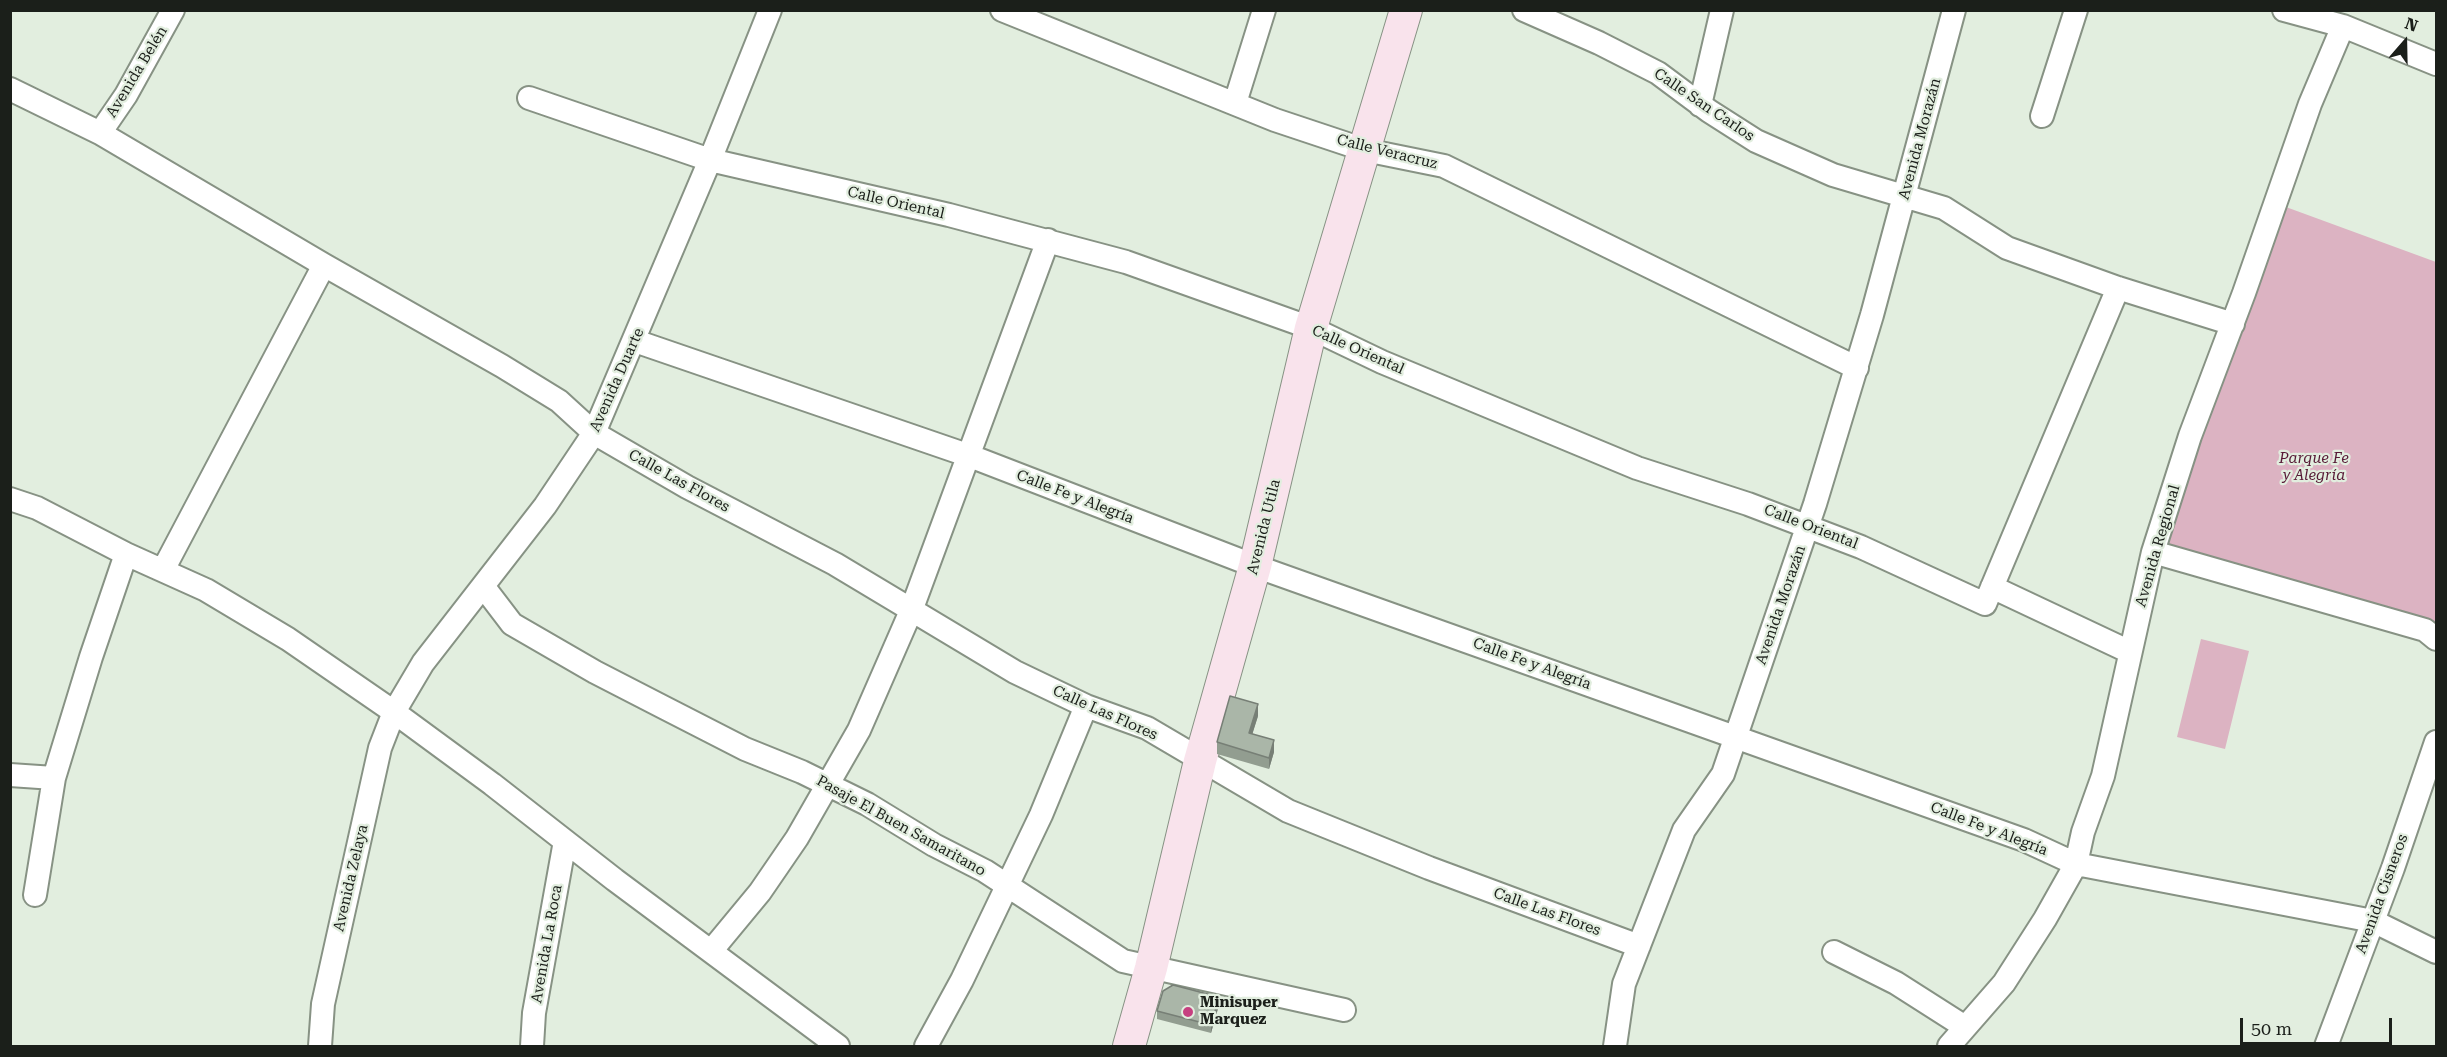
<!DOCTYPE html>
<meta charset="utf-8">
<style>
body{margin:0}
#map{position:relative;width:2447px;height:1057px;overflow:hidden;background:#e2eedf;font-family:"Roboto Serif",serif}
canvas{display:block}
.frame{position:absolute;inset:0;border:12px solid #1b1f1a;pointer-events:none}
.north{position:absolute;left:2375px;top:12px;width:60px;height:60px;-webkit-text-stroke:4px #e2eedf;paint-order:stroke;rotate:20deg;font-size:16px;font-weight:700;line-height:24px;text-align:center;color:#1b1f1a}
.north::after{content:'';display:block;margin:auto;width:21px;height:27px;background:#1b1f1a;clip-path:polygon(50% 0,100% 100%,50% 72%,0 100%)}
.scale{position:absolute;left:2240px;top:1018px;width:152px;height:27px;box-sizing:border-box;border:3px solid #1b1f1a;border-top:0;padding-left:8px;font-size:18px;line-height:21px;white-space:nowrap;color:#1b1f1a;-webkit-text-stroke:4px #e2eedf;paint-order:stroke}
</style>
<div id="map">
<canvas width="2447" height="1057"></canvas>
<div class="frame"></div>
<div class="north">N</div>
<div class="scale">50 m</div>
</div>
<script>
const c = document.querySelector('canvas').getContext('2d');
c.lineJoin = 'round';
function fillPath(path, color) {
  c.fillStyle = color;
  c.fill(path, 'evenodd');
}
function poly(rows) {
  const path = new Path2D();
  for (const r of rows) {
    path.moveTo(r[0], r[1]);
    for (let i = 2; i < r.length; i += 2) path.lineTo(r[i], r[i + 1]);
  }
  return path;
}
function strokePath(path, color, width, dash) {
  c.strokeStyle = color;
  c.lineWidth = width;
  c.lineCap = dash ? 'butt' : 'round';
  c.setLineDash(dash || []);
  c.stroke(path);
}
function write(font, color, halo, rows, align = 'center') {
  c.font = font + ' "Roboto Serif",serif';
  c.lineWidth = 4.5;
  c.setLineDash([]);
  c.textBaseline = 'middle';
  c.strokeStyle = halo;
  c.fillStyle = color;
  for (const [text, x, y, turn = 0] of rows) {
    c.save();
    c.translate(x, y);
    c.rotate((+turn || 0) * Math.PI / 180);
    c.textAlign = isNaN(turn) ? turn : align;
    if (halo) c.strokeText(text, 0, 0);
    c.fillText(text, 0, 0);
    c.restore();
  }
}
fillPath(poly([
 [2275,203,2436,262,2436,635,2153,552],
 [2201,639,2249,651,2225,749,2177,737]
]), '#dcb3c2');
const street = poly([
 [1002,10,1275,120,1365,150,1444,166,1857,368],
 [1524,10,1599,43,1658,73,1709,111,1756,141,1833,175,1944,208,2007,248,2118,288,2233,324],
 [2284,10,2343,26,2436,64],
 [10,89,100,133,324,265,502,366,559,401,594,433,687,487,835,564,1015,672,1086,706,1147,728,1288,811,1429,868,1639,946],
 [529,98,710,160,949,215,1126,262,1311,328,1382,362,1637,468,1748,504,1861,547,1985,604,2118,288],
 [1235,103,1264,10],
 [1700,105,1722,10],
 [2042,116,2076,10],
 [100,133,126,95,173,10],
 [635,341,970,456,1255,566,2024,840,2076,864,2373,921,2436,952],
 [10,499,37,508,126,554,206,590,288,639,394,712,492,784,615,880,838,1046],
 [2153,552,2425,630,2436,639],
 [163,570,324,265],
 [483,586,512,624,595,672,663,707,745,749,802,772,867,804,934,845,985,871,1123,961,1344,1010],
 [1992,587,2130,652],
 [10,775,54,778],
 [35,895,54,778,91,657,126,554],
 [712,950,760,892,797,838,859,730,911,611,1048,240],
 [1834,952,1896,983,1965,1027],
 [320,1046,323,1004,380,748,394,712,423,663,545,506,594,433,710,160,770,10],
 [532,1046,534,1013,565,841],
 [926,1046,962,980,1041,815,1086,706],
 [1615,1046,1624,984,1684,830,1723,774,1815,504,1872,315,1954,10],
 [1949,1046,2004,983,2045,919,2076,864,2083,832,2103,776,2153,552,2190,436,2244,293,2310,104,2343,26],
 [2326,1046,2393,868,2436,742]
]);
const secondary = poly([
 [1129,1046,1151,968,1200,761,1255,566,1311,328,1406,10]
]);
strokePath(street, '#879284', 26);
strokePath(secondary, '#879284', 34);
strokePath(street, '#fff', 22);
strokePath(secondary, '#f9e3ec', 32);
fillPath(poly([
 [1258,716,1252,734,1274,752,1269,769,1217,754,1217,742],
 [1219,1005,1211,1033,1157,1019,1157,1011]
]), '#929d90');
fillPath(poly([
 [1258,704,1258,716,1249,745,1249,733],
 [1274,740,1274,752,1269,769,1269,758],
 [1219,997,1219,1005,1211,1033,1211,1025]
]), '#777f76');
const building = poly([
 [1230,696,1258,704,1249,733,1274,740,1269,758,1217,742,1230,696],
 [1173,985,1219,997,1211,1025,1157,1011,1163,991,1173,985]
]);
fillPath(building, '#aab6a8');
strokePath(building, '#777f76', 1.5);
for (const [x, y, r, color] of [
 [1188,1012,6,"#c64080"]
]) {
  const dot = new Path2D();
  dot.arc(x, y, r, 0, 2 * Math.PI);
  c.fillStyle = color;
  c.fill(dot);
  strokePath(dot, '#e2eedf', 2);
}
write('15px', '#1b1f1a', '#e2eedf', [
 ["Avenida Belén",137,72,-59],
 ["Calle San Carlos",1704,105,34],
 ["Avenida Morazán",1920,139,-75],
 ["Calle Veracruz",1387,152,14],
 ["Calle Oriental",896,203,13],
 ["Calle Oriental",1358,350,24],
 ["Avenida Duarte",617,380,-66],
 ["Calle Las Flores",679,481,29],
 ["Calle Fe y Alegría",1075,497,21],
 ["Avenida Utila",1264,527,-76],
 ["Calle Oriental",1811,527,21],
 ["Avenida Regional",2158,546,-74],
 ["Avenida Morazán",1781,605,-71],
 ["Calle Fe y Alegría",1532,664,20],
 ["Calle Las Flores",1105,713,24],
 ["Pasaje El Buen Samaritano",901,826,29],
 ["Calle Fe y Alegría",1989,829,21],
 ["Avenida Zelaya",351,878,-77],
 ["Avenida Cisneros",2382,894,-70],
 ["Calle Las Flores",1547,912,20],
 ["Avenida La Roca",547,944,-80]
]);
write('italic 15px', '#571936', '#e2eedf', [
 ["Parque Fe",2314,459],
 ["y Alegría",2314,476]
]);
write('bold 15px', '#1b1f1a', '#e2eedf', [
 ["Minisuper",1200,1003],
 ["Marquez",1200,1020]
], 'left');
</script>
